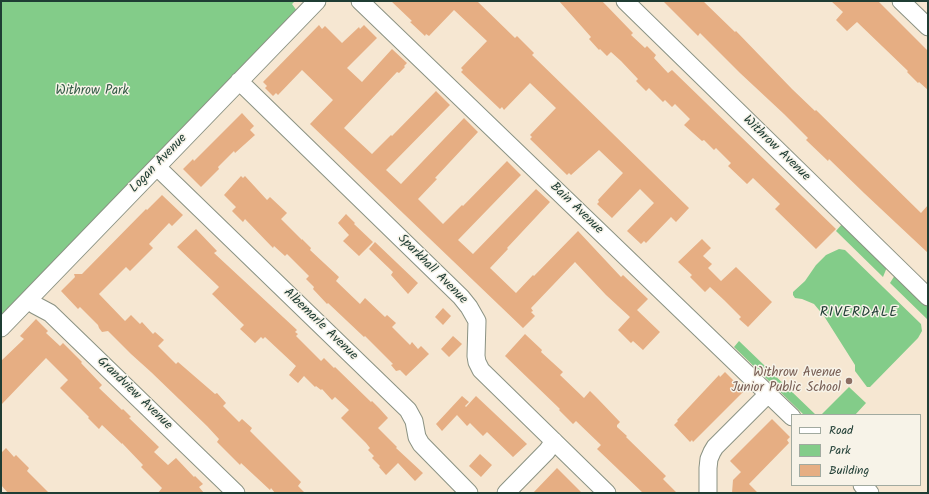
<!DOCTYPE html>
<style>
body{margin:0}
#map{position:relative;width:929px;height:494px;overflow:hidden;background:#f6e7d2;font-family:Kalam,sans-serif}
canvas{display:block}
.frame{position:absolute;inset:0;border:2px solid #1f3d34;pointer-events:none}
.legend{position:absolute;left:791px;top:414px;width:130px;height:72px;box-sizing:border-box;background:#f7f3e8;border:1px solid #a1aaa0;margin:0;padding:5px 7px;list-style:none;font-size:12px;color:#1f3d34}
.legend li{display:flex;align-items:center;gap:8px;height:20px}
.legend b{width:20px;border:1px solid #a1aaa0}
</style>
<div id="map">
<canvas width="929" height="494"></canvas>
<div class="frame"></div>
<ul class="legend">
<li><b style="height:5px;background:#fff"></b>Road</li>
<li><b style="height:11px;background:#83cc89"></b>Park</li>
<li><b style="height:11px;background:#e6ae83"></b>Building</li>
</ul>
</div>
<script>
const c = document.querySelector('canvas').getContext('2d');
c.lineJoin = 'round';
function fillPath(path, color) {
  c.fillStyle = color;
  c.fill(path, 'evenodd');
}
function poly(rows) {
  const path = new Path2D();
  for (const r of rows) {
    path.moveTo(r[0], r[1]);
    for (let i = 2; i < r.length; i += 2) path.lineTo(r[i], r[i + 1]);
  }
  return path;
}
function strokePath(path, color, width, dash) {
  c.strokeStyle = color;
  c.lineWidth = width;
  c.lineCap = dash ? 'butt' : 'round';
  c.setLineDash(dash || []);
  c.stroke(path);
}
function write(font, color, halo, rows, align = 'center') {
  c.font = font + ' Kalam,sans-serif';
  c.lineWidth = 3;
  c.setLineDash([]);
  c.textBaseline = 'middle';
  c.strokeStyle = halo;
  c.fillStyle = color;
  for (const [text, x, y, turn = 0] of rows) {
    c.save();
    c.translate(x, y);
    c.rotate((+turn || 0) * Math.PI / 180);
    c.textAlign = isNaN(turn) ? turn : align;
    if (halo) c.strokeText(text, 0, 0);
    c.fillText(text, 0, 0);
    c.restore();
  }
}
fillPath(poly([
 [1,1,295,1,292,4,297,11,1,317],
 [842,224,887,267,883,277,836,231],
 [839,249,845,250,921,324,922,331,918,338,870,387,867,387,855,371,855,365,824,316,814,304,802,299,795,298,793,295,793,292,805,281,816,265,826,255],
 [895,275,928,307,928,320,890,283],
 [739,341,816,415,804,415,734,347],
 [849,387,866,403,855,415,823,415,822,414]
]), '#83cc89');
fillPath(poly([
 [391,1,477,1,515,38,517,36,534,53,532,55,689,208,676,222,671,217,646,243,644,241,641,244,627,231,654,203,640,189,612,218,597,204,599,202,598,200,623,173,599,150,571,175,569,173,567,175,530,139,532,137,530,135,556,108,530,83,504,110,502,107,500,109,461,72,463,70,461,68,487,41,454,10,429,36,426,34,425,36,410,22,412,21],
 [559,1,602,1,633,33,631,35,645,48,647,46,656,55,654,58,668,73,672,70,836,229,816,249,775,209,780,204,753,178,747,184,728,166,731,163,716,148,714,150,704,140,702,141,684,125,690,119,675,104,672,107,665,100,663,102,649,88,646,91,636,81,638,79,621,61,611,52,607,56,600,49,599,50,589,39,591,37],
 [663,1,703,1,735,32,736,31,792,89,815,111,816,110,921,213,928,205,928,253,864,193,829,159,828,161,806,140,808,138,784,114,740,73,700,33,698,36],
 [831,1,878,1,928,51,928,90,919,82,918,83,907,72,908,71,857,22,847,31,836,20,843,12],
 [319,25,322,29,325,26,342,43,359,27,360,29,364,25,377,38,347,68,362,82,392,49,407,63,404,66,405,67,399,73,397,72,344,128,372,154,391,135,392,136,436,91,450,105,386,170,401,184,464,118,478,132,435,178,437,179,418,199,443,224,462,205,463,206,507,161,521,175,458,240,473,254,536,189,550,202,507,248,508,249,490,268,516,293,533,275,534,276,578,231,621,277,623,275,648,299,637,310,660,332,643,350,633,341,631,343,618,330,630,317,606,295,575,262,531,308,533,311,531,312,535,316,523,328,310,124,333,100,302,70,278,95,276,93,273,96,265,88,267,86,263,82],
 [242,113,254,126,250,130,255,135,235,153,234,151,218,167,219,169,201,187,183,169,193,159,194,161],
 [241,176,243,178,245,176,267,200,270,197,287,213,281,219,302,240,302,239,311,248,310,250,339,277,336,281,360,304,365,298,385,317,387,315,396,323,392,327,410,345,412,342,418,349,421,346,429,354,406,376,400,370,396,371,391,365,393,364,365,336,364,337,328,303,327,304,313,289,314,287,306,279,309,276,287,254,285,256,274,246,273,248,245,219,243,222,232,211,236,207,224,195],
 [162,195,183,215,172,226,169,223,149,244,153,248,130,271,126,267,99,294,125,321,131,315,140,324,142,322,153,334,155,332,164,340,158,346,176,364,178,362,215,394,217,393,226,403,223,406,239,422,242,419,252,428,250,431,301,482,298,486,305,493,275,493,271,488,270,490,241,463,240,465,217,442,219,439,207,426,151,372,131,354,108,331,102,332,99,328,98,325,80,307,78,309,61,291,75,277,74,274,82,274,146,209,147,210],
 [346,214,355,223,354,224,373,242,359,256,343,241,349,235,338,223],
 [196,229,217,251,214,253,297,330,295,332,298,334,296,336,321,361,324,358,334,368,335,367,371,402,372,401,379,408,388,418,378,428,397,447,396,448,423,473,415,481,398,463,386,475,379,467,380,466,372,458,374,456,368,450,370,448,366,443,341,418,349,410,335,397,332,400,322,389,321,390,316,386,315,387,304,376,298,383,289,375,296,366,265,337,263,339,261,337,255,343,240,329,244,325,212,294,219,287,217,285,177,247],
 [702,239,711,248,703,256,712,264,708,268,721,281,736,267,772,302,748,327,739,319,741,317,724,300,710,287,705,292,690,277,692,275,678,262],
 [375,242,418,283,408,294,391,275,393,272,369,249],
 [443,308,451,316,443,325,435,317],
 [36,319,48,331,46,333,60,346,63,343,82,362,81,363,102,385,99,388,122,410,123,409,131,417,129,418,159,447,154,452,168,465,176,458,194,477,195,476,203,484,199,487,204,493,158,493,162,488,141,467,143,465,122,443,122,444,102,425,99,429,88,418,89,417,60,388,68,380,46,358,1,405,1,361,24,339,20,336],
 [525,334,542,350,541,352,563,372,560,375,584,398,590,391,598,399,620,422,617,425,617,427,627,436,626,437,666,476,663,479,677,493,643,493,597,449,601,445,576,421,573,424,559,410,560,409,505,356],
 [453,336,462,344,449,357,441,349],
 [725,372,744,391,693,442,692,440,690,442,674,425,678,421,677,420,719,375,720,377],
 [462,396,469,402,465,406,466,407,476,396,527,444,513,457,487,432,483,436,470,423,467,426,457,415,442,431,436,424],
 [772,419,790,437,787,440,789,443,749,484,758,493,732,493,733,480,741,472,730,461],
 [6,448,14,457,16,455,29,468,27,471,49,493,8,493,1,485,1,453],
 [480,454,492,465,481,477,469,466],
 [557,468,582,493,533,493]
]), '#e6ae83');
const minor = poly([
 [360,1,792,417],
 [625,1,928,297],
 [901,1,928,27],
 [239,81,461,297,469,307,477,321,476,356,477,362,481,370,607,493],
 [157,167,408,410,414,421,417,437,421,444,469,493],
 [29,299,35,305,50,313,236,493],
 [1,328,317,1],
 [862,485,870,493],
 [506,493,547,451,554,441],
 [708,493,708,468,709,459,712,452,715,447,768,394]
]);
strokePath(minor, '#8a9283', 19);
strokePath(minor, '#fff', 17);
for (const [x, y, r, color] of [
 [849,381,4,"#8d6e63"]
]) {
  const dot = new Path2D();
  dot.arc(x, y, r, 0, 2 * Math.PI);
  c.fillStyle = color;
  c.fill(dot);
  strokePath(dot, '#f7f3e8', 1.5);
}
write('13px', '#335a45', '#f7f3e8', [
 ["Withrow Park",92,92]
]);
write('13px', '#1f3d34', '#f7f3e8', [
 ["Withrow Avenue",776,149,44],
 ["Logan Avenue",159,164,-46],
 ["Bain Avenue",576,209,44],
 ["Sparkhall Avenue",432,270,45],
 ["Albemarle Avenue",320,325,44],
 ["Grandview Avenue",134,394,44]
]);
write('13px', '#785e54', '#f7f3e8', [
 ["Withrow Avenue",841,374],
 ["Junior Public School",841,389]
], 'right');
c.letterSpacing = '1px';
write('14px', '#1f3d34', '#f7f3e8', [
 ["RIVERDALE",859,314]
]);
c.letterSpacing = '0px';
</script>
